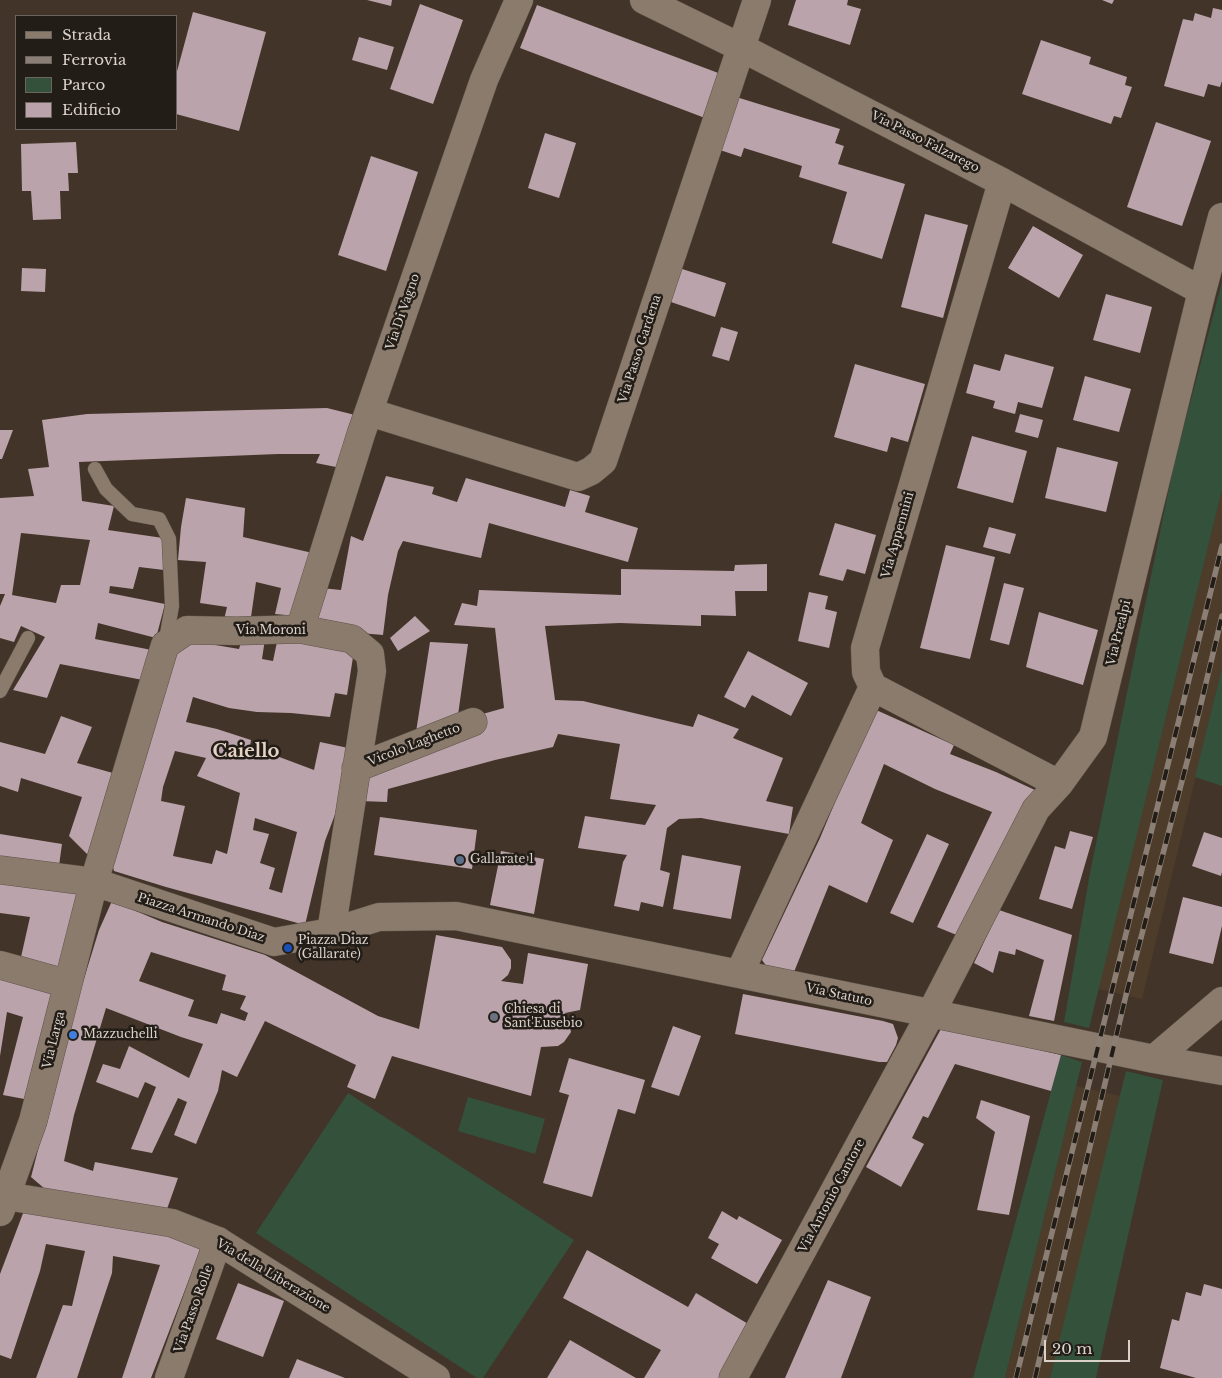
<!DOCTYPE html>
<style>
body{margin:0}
#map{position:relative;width:1222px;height:1378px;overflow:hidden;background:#423428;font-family:"Libre Baskerville",serif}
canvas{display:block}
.legend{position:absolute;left:15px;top:15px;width:162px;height:115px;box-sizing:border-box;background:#231d18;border:1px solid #6c655f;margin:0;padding:6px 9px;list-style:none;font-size:15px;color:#dad1c9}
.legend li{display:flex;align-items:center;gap:10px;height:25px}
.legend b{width:25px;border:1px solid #6c655f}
.scale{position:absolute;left:1044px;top:1340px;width:86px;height:22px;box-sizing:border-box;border:2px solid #dad1c9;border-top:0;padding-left:6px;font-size:15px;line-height:18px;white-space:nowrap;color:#dad1c9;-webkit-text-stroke:4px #231d18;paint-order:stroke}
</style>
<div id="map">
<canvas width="1222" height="1378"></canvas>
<ul class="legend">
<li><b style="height:6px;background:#8a7b6d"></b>Strada</li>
<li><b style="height:6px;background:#8b7f75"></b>Ferrovia</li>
<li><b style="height:14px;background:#34513c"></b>Parco</li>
<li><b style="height:14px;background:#baa3ab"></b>Edificio</li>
</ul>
<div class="scale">20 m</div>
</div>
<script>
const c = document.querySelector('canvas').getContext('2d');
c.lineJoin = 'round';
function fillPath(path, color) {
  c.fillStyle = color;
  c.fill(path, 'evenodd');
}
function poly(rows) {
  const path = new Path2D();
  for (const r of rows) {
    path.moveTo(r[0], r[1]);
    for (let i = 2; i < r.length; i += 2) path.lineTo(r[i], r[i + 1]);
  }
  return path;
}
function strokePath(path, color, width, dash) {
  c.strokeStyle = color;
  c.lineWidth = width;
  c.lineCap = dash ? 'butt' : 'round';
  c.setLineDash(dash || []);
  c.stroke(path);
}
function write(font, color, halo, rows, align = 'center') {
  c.font = font + ' "Libre Baskerville",serif';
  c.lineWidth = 5;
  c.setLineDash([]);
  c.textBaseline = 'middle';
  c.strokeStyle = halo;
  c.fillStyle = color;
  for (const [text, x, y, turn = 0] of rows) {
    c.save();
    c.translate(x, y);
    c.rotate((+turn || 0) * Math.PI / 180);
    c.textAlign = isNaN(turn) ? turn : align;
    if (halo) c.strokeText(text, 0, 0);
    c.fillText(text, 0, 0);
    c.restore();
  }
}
fillPath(poly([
 [1222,490,1222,668,1142,999,1098,989],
 [1076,1086,1120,1096,1084,1245,1050,1378,1005,1378]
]), '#4e3c2a');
fillPath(poly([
 [1222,282,1222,490,1089,1028,1064,1022,1090,873,1174,464],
 [1222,668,1222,786,1195,777],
 [1061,1055,1082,1062,1005,1378,973,1378],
 [1126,1071,1163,1080,1096,1378,1050,1378],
 [348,1093,574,1240,483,1378,477,1378,256,1233],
 [468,1097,545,1119,535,1154,458,1131]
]), '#34513c');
fillPath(poly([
 [367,0,392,0,391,6],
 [796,0,848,0,847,5,861,9,850,45,788,25],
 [1102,0,1114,0,1112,4],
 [420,4,463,20,433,104,390,89],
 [537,5,721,74,705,118,520,48],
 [1213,8,1222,10,1222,81,1220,87,1208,84,1204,97,1164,86,1183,19,1193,21,1195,13,1211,18],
 [193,12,266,32,239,131,176,114,176,75],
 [359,37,394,47,387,70,352,60],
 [1041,40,1091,57,1089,64,1127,77,1125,85,1132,87,1121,118,1114,116,1111,124,1022,94],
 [733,96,840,129,835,143,844,146,838,164,905,184,882,259,832,243,847,192,799,177,802,166,744,148,741,157,717,149],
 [1156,122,1211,141,1182,226,1127,207],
 [545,133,576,143,559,198,528,188],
 [76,142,78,173,68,173,69,191,60,191,61,219,33,220,31,191,22,191,21,144],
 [371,156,418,172,386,271,338,255],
 [925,214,968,225,943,318,901,307],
 [1033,226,1083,255,1059,298,1008,268],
 [22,268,46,269,45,292,21,291],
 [679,268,726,283,715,317,668,301],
 [1106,294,1152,307,1140,353,1093,340],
 [721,327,738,332,729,361,712,356],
 [1005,354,1054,367,1042,408,1018,402,1015,414,993,408,995,401,966,393,974,364,1000,371],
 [855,364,925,384,908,442,891,437,887,452,834,437],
 [1085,376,1131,389,1119,432,1073,420],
 [327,408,359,416,341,468,316,463,320,454,278,454,79,462,82,501,114,506,108,530,163,538,164,570,139,567,133,589,110,586,109,593,165,604,156,638,98,623,95,639,157,651,148,681,60,664,47,698,13,690,45,637,21,626,14,642,0,638,0,606,5,594,0,594,0,498,34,496,28,469,49,467,42,420,87,414],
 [21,533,90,540,80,585,61,585,56,603,12,595],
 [1020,414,1043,420,1038,438,1015,432],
 [0,430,13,430,2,459,0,459],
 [972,436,1027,451,1013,503,957,488],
 [1057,447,1118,462,1106,512,1045,498],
 [386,476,434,487,432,494,457,502,466,478,565,507,570,490,590,496,585,512,638,528,628,562,489,523,481,558,403,541,398,551,388,595,383,635,314,629,321,588,341,590,351,536,363,541],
 [186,498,245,508,243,537,317,554,297,616,275,614,281,588,256,582,250,624,223,624,227,607,200,603,206,562,178,560,181,527],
 [835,523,876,535,865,574,847,569,843,581,819,575],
 [989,527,1016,534,1010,554,983,547],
 [946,545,995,557,970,659,920,648],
 [767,564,767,591,735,591,736,616,701,615,701,626,620,623,545,626,555,700,583,701,693,727,698,714,739,729,733,738,783,758,766,801,793,807,789,834,701,818,679,819,667,828,660,870,670,873,663,907,641,902,639,911,614,906,623,862,627,855,578,848,585,816,645,825,656,805,610,799,620,744,558,734,553,747,495,760,388,789,387,802,360,801,365,774,479,715,504,708,495,628,454,625,462,603,477,606,479,590,621,595,621,569,734,571,735,565],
 [1004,583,1024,588,1009,645,990,640],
 [809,592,828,596,825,609,837,612,829,648,798,641],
 [1039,612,1098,630,1083,685,1026,667],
 [415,616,430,631,398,651,390,638],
 [278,637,354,651,347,695,335,693,330,717,291,713,257,712,229,708,193,697,186,722,217,729,251,740,250,746,314,770,320,742,353,749,339,804,325,841,305,925,166,887,114,871,111,860,174,657,181,646,192,641,239,649,242,639,265,639,262,659,273,661],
 [175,751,206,758,197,776,240,793,227,854,216,850,212,864,173,856,185,806,161,801,163,787],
 [255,818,297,832,282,893,269,889,275,868,260,863,269,834,253,830],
 [430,642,468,644,458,715,416,732],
 [748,651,808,683,791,716,752,695,745,708,724,697],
 [874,709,954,745,950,754,996,772,1037,791,964,938,937,927,992,812,935,789,884,764,861,823,893,840,867,903,829,885,794,972,767,967,762,960,820,838],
 [61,716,92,727,77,763,120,775,92,859,69,836,82,797,21,778,18,792,0,786,0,742,45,754],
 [380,817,477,830,472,869,374,855],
 [1070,831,1093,837,1072,909,1039,899,1055,846,1065,849],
 [1204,832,1222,838,1222,872,1221,876,1192,866],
 [0,834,62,844,58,873,0,866],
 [927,834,949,844,913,923,890,913],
 [501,851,544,859,534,914,490,905],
 [682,855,741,866,731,919,673,909],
 [0,875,83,891,64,978,19,966,30,917,0,913],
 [1183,897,1222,907,1222,926,1213,964,1169,953],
 [112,901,162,922,265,955,378,1016,419,1029,436,935,502,947,511,960,511,968,508,975,501,981,523,984,528,953,588,964,580,1010,565,1013,569,1021,571,1032,564,1042,558,1046,541,1047,531,1096,392,1056,375,1099,347,1087,356,1065,265,1021,237,1077,222,1070,218,1091,196,1144,174,1135,187,1102,178,1098,152,1153,131,1149,156,1087,145,1082,138,1098,96,1082,103,1064,120,1069,129,1046,189,1078,203,1044,181,1037,106,1008,74,1115,64,1161,93,1171,95,1162,178,1178,167,1209,45,1189,31,1177,74,1011,99,930],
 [151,952,226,975,222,990,246,996,240,1009,248,1013,245,1021,221,1013,217,1024,188,1016,194,1000,139,981],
 [999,910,1072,935,1054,1021,1029,1016,1044,960,1016,949,1015,955,999,951,993,973,974,963],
 [0,974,62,988,35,1101,3,1095,23,1017,7,1012,0,1056],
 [743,994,883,1021,893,1024,898,1038,896,1045,887,1062,879,1062,735,1034],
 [673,1026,701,1036,679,1096,651,1087],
 [942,1027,1061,1055,1051,1091,955,1064,928,1118,923,1116,912,1138,924,1144,901,1187,866,1167],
 [569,1058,645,1080,635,1114,618,1109,592,1197,543,1183,569,1095,559,1092],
 [981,1100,1030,1116,1009,1215,977,1210,995,1132,976,1118],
 [25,1208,130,1224,205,1246,192,1272,151,1378,122,1378,160,1265,113,1256,112,1273,77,1378,36,1378,63,1305,72,1306,85,1251,46,1244,40,1271,11,1359,0,1355,0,1274],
 [722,1211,737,1220,739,1216,782,1240,757,1284,711,1258,719,1244,708,1238],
 [587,1250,688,1307,696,1293,750,1325,721,1378,644,1378,661,1350,563,1298],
 [828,1280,871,1297,841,1378,785,1378],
 [238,1283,284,1301,263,1357,216,1339],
 [1204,1284,1222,1289,1222,1378,1196,1378,1160,1368,1172,1319,1179,1321,1186,1292,1201,1296],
 [570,1340,636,1378,547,1378],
 [297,1359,345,1378,289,1378]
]), '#baa3ab');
const service = poly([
 [95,469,106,489,132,514,159,519,169,539,172,606,165,645],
 [0,691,28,638]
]);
const minor = poly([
 [644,0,740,47,1002,182,1202,291],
 [1002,182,865,648,866,672,873,687,1059,784],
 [369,412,578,477,591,471,603,461,757,0],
 [300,629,361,434,484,80,519,0],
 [356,768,473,722],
 [0,870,94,882,274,942,331,932,379,917,456,916,1154,1059,1222,1071],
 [0,965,68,984],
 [739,974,873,687],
 [1154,1059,1222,1001],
 [6,1196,33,1121,94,882,165,645,187,630,236,631,300,629,352,639,370,654,372,671,331,932],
 [169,1378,218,1241],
 [733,1378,931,1013,1036,809,1059,784,1093,737,1202,291,1222,217]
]);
const tertiary = poly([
 [0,1212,6,1196,172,1223,218,1241,436,1378]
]);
strokePath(service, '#5d5248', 15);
strokePath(minor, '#5d5248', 29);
strokePath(tertiary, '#5d5248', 29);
strokePath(service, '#8a7b6d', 14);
strokePath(minor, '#8a7b6d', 28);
strokePath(tertiary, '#8a7b6d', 28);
const rail = poly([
 [1016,1378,1222,546],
 [1035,1378,1126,995,1188,758,1222,616]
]);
strokePath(rail, '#8b7f75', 5.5);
strokePath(rail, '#231d18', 4, [11]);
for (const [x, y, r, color] of [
 [460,860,5,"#5c6f8a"],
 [288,948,5,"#1a4fb4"],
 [494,1017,5,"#6b7280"],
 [73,1035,5,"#3f7fe0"]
]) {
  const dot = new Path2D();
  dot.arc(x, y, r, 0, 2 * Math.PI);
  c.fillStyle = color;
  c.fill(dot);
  strokePath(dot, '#231d18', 2);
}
write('12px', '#dad1c9', '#231d18', [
 ["Via Passo Falzarego",925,142,27],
 ["Via Di Vagno",403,312,-71],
 ["Via Passo Gardena",640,349,-72],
 ["Via Appennini",898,535,-74],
 ["Via Moroni",271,631],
 ["Via Prealpi",1119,633,-76],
 ["Vicolo Laghetto",414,745,-21],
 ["Piazza Armando Diaz",201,918,18],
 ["Via Statuto",839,995,12],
 ["Via Larga",54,1040,-76],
 ["Via Antonio Cantore",832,1196,-62],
 ["Via della Liberazione",273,1276,31],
 ["Via Passo Rolle",194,1309,-70]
]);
write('12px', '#dad1c9', '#231d18', [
 ["Gallarate 1",470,860],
 ["Piazza Diaz",298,941],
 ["(Gallarate)",298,955],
 ["Chiesa di",504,1010],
 ["Sant'Eusebio",504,1024],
 ["Mazzuchelli",83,1035]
], 'left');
write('bold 18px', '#e5d3c4', '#231d18', [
 ["Caiello",246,752]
]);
</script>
